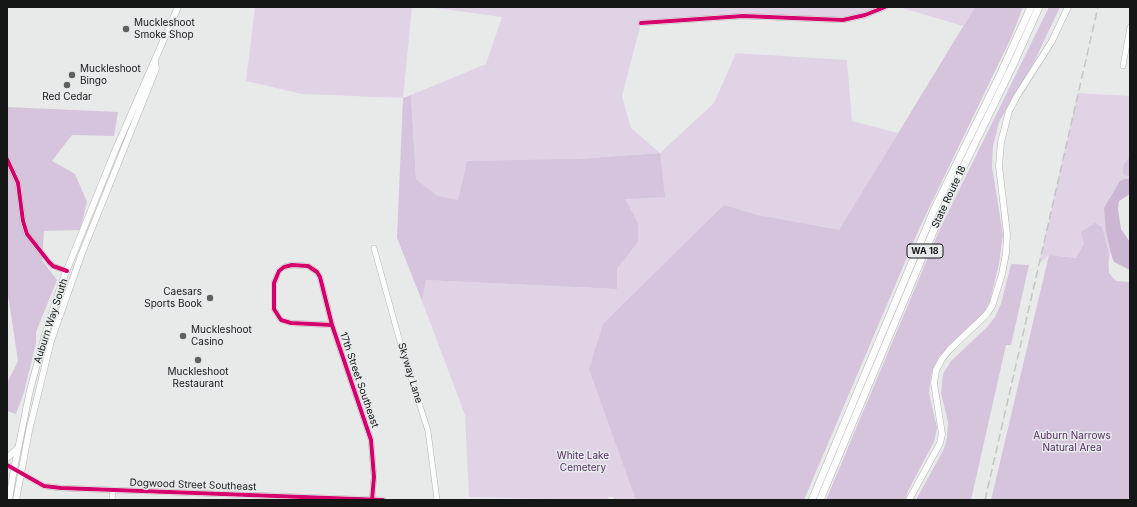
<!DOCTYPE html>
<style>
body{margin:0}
#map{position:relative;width:1137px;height:507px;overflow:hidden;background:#e8eaea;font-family:Inter,sans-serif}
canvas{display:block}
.frame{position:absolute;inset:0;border:8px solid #151717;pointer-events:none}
</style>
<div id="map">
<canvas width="1137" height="507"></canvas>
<div class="frame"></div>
</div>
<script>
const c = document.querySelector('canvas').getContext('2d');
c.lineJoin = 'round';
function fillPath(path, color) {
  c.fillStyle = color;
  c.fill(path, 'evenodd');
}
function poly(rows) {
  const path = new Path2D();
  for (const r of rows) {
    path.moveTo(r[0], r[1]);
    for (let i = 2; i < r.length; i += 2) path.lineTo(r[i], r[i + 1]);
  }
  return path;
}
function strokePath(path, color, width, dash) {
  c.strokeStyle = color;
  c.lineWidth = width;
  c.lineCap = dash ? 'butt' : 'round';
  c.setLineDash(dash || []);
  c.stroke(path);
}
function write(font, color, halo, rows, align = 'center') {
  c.font = font + ' Inter,sans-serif';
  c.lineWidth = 3;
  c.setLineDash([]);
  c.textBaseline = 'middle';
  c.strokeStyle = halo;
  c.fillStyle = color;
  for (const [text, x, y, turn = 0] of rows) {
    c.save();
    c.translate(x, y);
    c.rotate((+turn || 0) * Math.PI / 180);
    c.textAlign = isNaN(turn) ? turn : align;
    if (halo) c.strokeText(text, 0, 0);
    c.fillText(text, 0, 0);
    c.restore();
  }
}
fillPath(poly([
 [255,7,412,7,403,98,302,94,246,81],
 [428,7,885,7,843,20,743,16,641,23,622,96,631,128,660,153,714,103,736,53,847,60,852,121,898,133,839,231,758,215,724,205,634,491,636,500,616,500,613,497,609,497,607,500,469,497,465,415,422,301,426,280,617,289,617,269,638,242,638,223,624,199,660,153,577,159,459,202,438,196,416,179,411,95,486,64,502,17],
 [899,7,975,7,963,26],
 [1078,93,1130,96,1130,179,1125,179,1106,232,1111,250,1109,261,1049,255,1039,264]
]), '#e0d3e6');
fillPath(poly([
 [975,7,1023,7,1011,38,919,229,804,500,636,500,589,369,603,324,724,205,758,215,839,230],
 [1049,7,1060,7,1034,62,999,122,993,146,992,167,1003,235,999,264,990,301,985,311,977,321,939,356,931,375,929,393,937,428,934,442,908,491,905,500,826,500,939,231],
 [411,95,416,179,438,196,458,200,467,161,577,159,660,153,665,197,625,199,638,223,638,242,617,269,617,289,426,280,422,301,397,238,403,98],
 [7,107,118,112,114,136,72,135,52,161,75,174,87,202,80,230,44,231,42,260,57,280,36,332,36,343,24,392,16,414,7,411,7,383,18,361,7,288],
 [1130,157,1130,176,1128,176,1124,175,1123,170,1124,164],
 [1095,223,1102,227,1108,250,1109,273,1116,281,1130,282,1130,500,991,500,1049,255,1076,258,1084,244,1081,232],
 [1011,264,1029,265,1011,345,1006,345,971,500,916,500,944,449,947,437,948,422,941,393,943,374,951,361,987,327,995,317,1001,304]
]), '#d5c4dc');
fillPath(poly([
 [1125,179,1130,179,1130,194,1119,201,1118,209,1121,229,1130,242,1130,270,1114,262,1112,257,1106,232,1104,208,1120,181]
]), '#ccb6d4');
const minor = poly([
 [641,23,743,16,843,20,865,15,885,7],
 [1123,66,1130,27],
 [7,159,18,183,23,221,27,234,49,262,53,266,67,271],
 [374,248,402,349,428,431,437,500],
 [332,325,291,323,281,320,274,309,274,283,279,271,284,267,292,265,308,266,317,272,320,277,332,325,371,440,374,477,372,500],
 [7,465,44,486,61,488,383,500],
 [112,500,113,490]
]);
const major = poly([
 [7,458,17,449],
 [9,500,14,469,30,390,45,335,62,282,115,151,178,7],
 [16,500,29,431,51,341,82,253,156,69,155,62],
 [909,500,940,443,942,434,934,383,936,370,942,359,950,349,986,315,992,306,1002,274,1006,253,1007,234,999,166,1001,142,1009,111,1017,96,1052,41,1068,7]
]);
const highway = poly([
 [812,500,934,210,1000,75,1031,7],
 [820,500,941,213,1012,67,1039,7]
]);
strokePath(minor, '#b2b4b3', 6);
strokePath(major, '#b2b4b3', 7);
strokePath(highway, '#b2b4b3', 8);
strokePath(minor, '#fcfcfc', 5);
strokePath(major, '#fcfcfc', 6);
strokePath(highway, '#fcfcfc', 7);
strokePath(poly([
 [985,500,1098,7]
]), '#c3c4c4', 1.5, [8, 4]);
strokePath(poly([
 [641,23,743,16,843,20,865,15,885,7],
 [7,159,18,183,23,221,27,234,49,262,53,266,67,271],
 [332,325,291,323,281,320,274,309,274,283,279,271,284,267,292,265,308,266,317,272,320,277,332,325,371,440,374,477,372,500],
 [7,465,44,486,61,488,383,500]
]), '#d6006c', 4);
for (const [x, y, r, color] of [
 [126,29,4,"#5f6161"],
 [72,75,4,"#5f6161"],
 [67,85,4,"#5f6161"],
 [210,298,4,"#5f6161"],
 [183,336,4,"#5f6161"],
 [198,360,4,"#5f6161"]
]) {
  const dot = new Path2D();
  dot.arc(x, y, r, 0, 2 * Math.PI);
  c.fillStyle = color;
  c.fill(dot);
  strokePath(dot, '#e7ebeb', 1.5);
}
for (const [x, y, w] of [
 [925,251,36]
]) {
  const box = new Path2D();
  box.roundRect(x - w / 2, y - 7, w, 14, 3);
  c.fillStyle = '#e7ebeb';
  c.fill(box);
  strokePath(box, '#151717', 1);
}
write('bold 9px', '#151717', null, [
 ["WA 18",925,251]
]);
write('10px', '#151717', '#e7ebeb', [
 ["Muckleshoot",134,23],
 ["Smoke Shop",134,35],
 ["Muckleshoot",80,69],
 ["Bingo",80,81],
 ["Red Cedar",67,97,"center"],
 ["Caesars",202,292,"right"],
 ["Sports Book",202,304,"right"],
 ["Muckleshoot",191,330],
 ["Casino",191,342],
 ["Muckleshoot",198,372,"center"],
 ["Restaurant",198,384,"center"]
], 'left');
write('10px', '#151717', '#e7ebeb', [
 ["State Route 18",949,197,-65],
 ["Auburn Way South",51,321,-72],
 ["Skyway Lane",410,373,73],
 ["17th Street Southeast",359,380,71],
 ["Dogwood Street Southeast",193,485,2]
]);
write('10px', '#562c63', '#e7ebeb', [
 ["Auburn Narrows",1072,436],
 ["Natural Area",1072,448],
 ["White Lake",583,456],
 ["Cemetery",583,468]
]);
</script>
